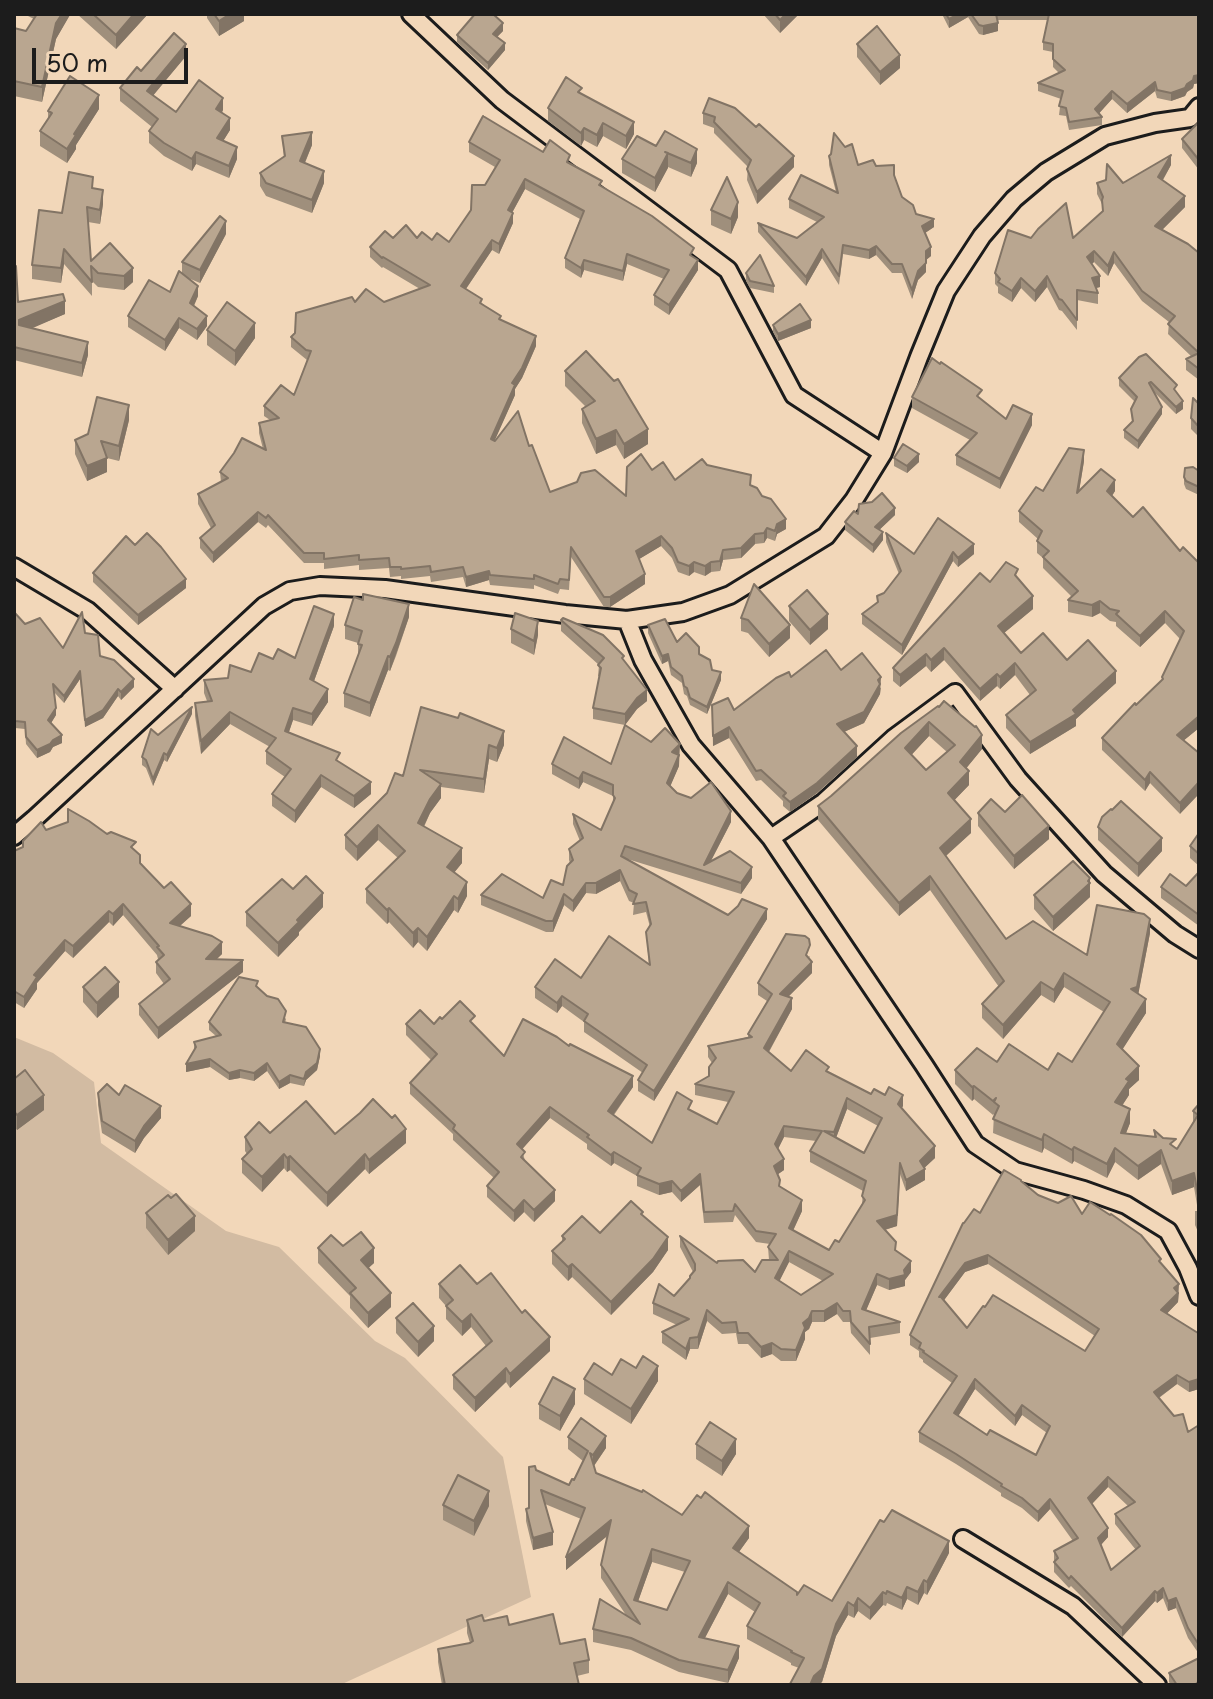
<!DOCTYPE html>
<style>
body{margin:0}
#map{position:relative;width:1213px;height:1699px;overflow:hidden;background:#f2d7b9;font-family:"Playpen Sans",sans-serif}
canvas{display:block}
.frame{position:absolute;inset:0;border:16px solid #1c1c1c;pointer-events:none}
.scale{position:absolute;left:32px;top:48px;width:156px;height:36px;box-sizing:border-box;border:4px solid #1c1c1c;border-top:0;padding-left:10px;font-size:24px;line-height:28px;white-space:nowrap;color:#1c1c1c;-webkit-text-stroke:6px #f2d7b9;paint-order:stroke}
</style>
<div id="map">
<canvas width="1213" height="1699"></canvas>
<div class="frame"></div>
<div class="scale">50 m</div>
</div>
<script>
const c = document.querySelector('canvas').getContext('2d');
c.lineJoin = 'round';
function fillPath(path, color) {
  c.fillStyle = color;
  c.fill(path, 'evenodd');
}
function poly(rows) {
  const path = new Path2D();
  for (const r of rows) {
    path.moveTo(r[0], r[1]);
    for (let i = 2; i < r.length; i += 2) path.lineTo(r[i], r[i + 1]);
  }
  return path;
}
function strokePath(path, color, width, dash) {
  c.strokeStyle = color;
  c.lineWidth = width;
  c.lineCap = dash ? 'butt' : 'round';
  c.setLineDash(dash || []);
  c.stroke(path);
}
fillPath(poly([
 [14,1037,53,1053,94,1082,101,1143,226,1231,279,1247,375,1341,405,1358,503,1457,531,1597,340,1685,14,1685]
]), '#d2bba2');
const minor = poly([
 [411,14,502,100,728,270,794,395,883,453],
 [14,567,88,611,175,689],
 [627,620,643,660,691,745,771,838,924,1065,975,1144,1015,1171,1084,1190,1126,1205,1168,1231,1188,1268,1199,1296],
 [14,836,34,819,264,606,290,591,320,586,385,589,565,614,627,620,683,612,730,595,826,536,854,500,883,453,919,357,946,291,982,236,1014,199,1046,172,1105,136,1155,123,1190,118,1199,107],
 [771,838,824,802,894,738,955,693,1018,779,1104,874,1175,934,1199,949],
 [963,1539,1073,1606,1157,1685]
]);
strokePath(minor, '#1c1c1c', 22);
strokePath(minor, '#f2d7b9', 16);
fillPath(poly([
 [24,14,70,14,56,39,42,102,14,96,14,28,26,31,34,19],
 [77,14,148,14,116,49],
 [207,14,244,14,244,21,219,36,207,18],
 [763,14,798,14,798,15,780,33],
 [942,14,1199,14,1199,83,1194,84,1193,88,1187,92,1185,96,1171,101,1157,98,1155,91,1127,113,1112,99,1099,113,1102,117,1102,125,1069,130,1066,116,1059,115,1061,99,1038,91,1038,83,1059,73,1053,67,1053,52,1043,50,1043,42,1048,20,998,20,998,31,983,35,979,34,968,17,949,28],
 [503,31,497,37,505,50,488,70,457,42,457,35],
 [857,44,900,68,880,85,857,57],
 [186,56,153,95,176,112,223,110,222,113,230,130,223,141,237,159,229,178,196,164,192,171,164,156,149,143,149,131,152,127,120,101,120,88,141,71],
 [582,94,634,134,626,149,603,136,597,147,584,140,581,146,548,121,548,108],
 [99,109,76,145,76,149,67,163,40,146,40,131,48,119,48,111],
 [703,113,756,127,794,167,757,204,747,180,748,167,714,133,714,128,703,124],
 [1199,123,1199,170,1182,148,1182,139],
 [282,136,312,145,305,163,324,183,312,213,266,196,260,186,260,173,284,158],
 [469,142,543,152,570,163,694,258,698,270,669,315,654,305,654,295,664,279,627,264,623,281,584,270,581,278,565,268,565,258,580,219,525,189,512,213,513,223,499,254,492,250,466,289,501,320,536,346,522,378,515,389,515,395,494,441,529,446,550,492,626,496,652,470,675,480,707,465,751,485,786,529,777,534,775,541,767,538,764,543,755,544,741,558,723,560,720,571,711,572,705,576,694,572,689,576,678,572,672,558,661,546,639,559,645,584,610,607,604,607,571,557,569,590,560,589,558,594,534,585,534,589,490,585,489,580,466,587,463,577,431,582,430,576,401,579,401,576,390,577,389,568,359,570,359,565,324,569,324,563,304,563,268,525,266,528,258,522,213,563,200,548,200,538,211,528,198,504,198,494,221,482,220,472,263,449,259,433,259,423,270,420,264,416,264,406,294,395,307,360,291,347,291,337,355,302,384,302,420,289,383,267,382,268,370,257,370,247,393,238,417,238,449,242,471,210,495,167,469,152],
 [656,146,697,163,691,177,668,167,655,192,622,173,622,159],
 [829,156,858,165,876,166,894,175,902,197,916,214,934,227,925,233,931,256,926,260,926,272,918,280,912,299,902,273,892,273,876,255,869,259,843,254,839,285,822,258,806,286,758,232,758,223,797,238,817,222,789,208,789,199,836,192,829,165],
 [1171,165,1163,180,1185,207,1162,230,1199,253,1199,380,1186,370,1186,359,1192,357,1168,334,1169,322,1142,301,1114,263,1108,276,1094,262,1092,264,1100,287,1096,288,1098,293,1098,304,1077,300,1077,330,1062,311,1059,310,1047,287,1035,302,1021,288,1012,302,998,293,998,287,995,284,995,273,1031,238,1073,238,1102,212,1102,204,1097,194,1097,183,1123,183],
 [93,188,103,204,100,224,88,222,91,261,110,243,133,282,124,290,98,287,92,281,92,296,64,264,61,283,32,279,32,265,62,213],
 [711,210,738,217,731,234,711,225],
 [226,234,200,283,188,278,198,296,194,306,207,326,197,340,179,328,165,351,128,327,128,316,170,292,182,274,182,262],
 [14,266,18,302,65,314,31,328,88,355,82,377,14,360],
 [746,273,774,286,774,293,750,288,746,281],
 [773,325,811,328,778,341,773,332],
 [207,330,255,338,235,366,207,345],
 [1139,357,1177,393,1183,409,1176,414,1154,392,1162,414,1138,449,1124,438,1124,430,1132,422,1131,409,1135,402,1119,386,1119,378],
 [565,371,648,444,624,459,616,445,596,454,582,423,582,409,585,406,565,386],
 [912,397,982,400,1006,419,1032,425,1000,489,956,465,956,455,970,440,912,408],
 [1199,404,1199,437,1191,429,1191,418],
 [129,420,119,461,107,458,107,472,87,481,75,454,75,440],
 [894,458,919,462,907,473,894,466],
 [1084,461,1079,491,1115,491,1112,496,1133,517,1180,551,1199,728,1184,740,1180,814,1150,783,1145,791,1102,750,1102,738,1162,681,1162,677,1180,639,1165,623,1140,647,1116,626,1116,622,1110,621,1100,613,1092,617,1068,612,1068,600,1072,597,1043,568,1043,558,1037,553,1037,541,1038,539,1019,522,1019,511,1043,491],
 [1199,471,1199,495,1186,489,1184,484,1184,477],
 [858,514,895,515,879,530,883,540,873,553,845,530,845,522],
 [938,518,974,554,958,567,953,561,902,655,862,624,862,614,877,603,877,596,884,593,899,574,886,542,886,533,914,554],
 [135,545,186,588,138,625,93,582,93,573],
 [1018,579,1033,609,1004,633,1021,653,1067,660,1116,683,1076,719,1076,726,1030,754,1006,728,1006,715,1030,695,1015,675,1000,689,997,686,980,701,944,660,931,672,926,666,900,687,893,681,893,668,990,582],
 [789,606,828,629,810,645,789,621],
 [14,612,25,624,63,648,85,633,100,656,134,687,121,700,118,696,103,718,85,727,80,679,64,703,54,692,56,715,51,723,62,743,53,747,50,752,37,758,26,744,25,729,15,728,14,727],
 [409,617,396,656,390,671,388,670,370,717,344,707,344,693,358,656,358,643,345,639,345,625],
 [741,618,790,625,790,638,769,657,748,633,741,631],
 [561,620,624,661,647,701,637,709,625,725,593,719,593,708,600,677,598,676,599,665,561,631],
 [648,625,677,642,699,654,721,680,707,714,690,705,687,696,684,694,682,683,671,675,668,661,662,664,648,633],
 [334,626,314,681,328,702,312,726,293,720,289,732,340,763,371,794,354,808,321,787,295,823,272,806,272,794,285,777,266,764,266,751,270,747,230,724,201,754,195,716,195,703,207,701,204,693,204,680,228,678,251,672,273,659,295,658],
 [511,629,538,635,534,655,511,643],
 [841,670,881,688,880,694,864,723,844,732,857,757,817,793,790,812,783,806,783,801,761,780,756,781,729,738,713,746,712,705,734,710,791,677],
 [938,706,982,749,966,768,969,785,954,800,971,833,946,856,1006,939,1087,955,1150,933,1138,994,1146,1013,1122,1049,1139,1080,1129,1089,1129,1095,1122,1106,1130,1123,1126,1133,1154,1137,1154,1130,1177,1149,1193,1122,1193,1111,1199,1104,1199,1234,1195,1225,1195,1211,1198,1211,1194,1187,1172,1195,1161,1164,1138,1180,1115,1162,1107,1178,1074,1161,1072,1164,1044,1148,1042,1153,993,1133,994,1114,993,1115,974,1099,972,1101,955,1084,955,1070,997,1062,1048,1070,1072,1062,1104,1012,1064,987,1054,1003,1041,995,1003,1039,982,1018,982,1004,999,987,930,890,899,916,818,820,818,806,831,796],
 [929,736,947,752,926,770,911,755],
 [421,707,504,745,497,762,489,759,484,793,441,787,441,798,430,813,424,827,462,863,454,873,467,896,458,913,454,910,427,951,418,942,413,948,389,922,387,924,366,903,366,889,398,858,378,840,357,861,345,849,345,835,403,776],
 [192,714,167,762,164,760,153,786,146,768,142,765,142,757,158,735],
 [651,742,680,755,679,756,679,766,670,786,677,793,731,822,711,861,752,878,741,894,624,858,728,915,767,919,654,1101,638,1091,638,1080,643,1073,584,1032,584,1022,562,1006,557,1013,535,998,535,987,649,964,646,932,650,927,646,912,633,915,634,903,629,901,620,881,596,894,586,893,573,912,564,905,553,932,546,932,481,905,481,895,543,898,563,885,570,863,569,860,569,849,580,841,573,824,573,814,601,830,613,803,613,796,583,782,579,789,552,774,552,764,611,764],
 [1005,812,1049,839,1014,869,978,826,978,813],
 [1098,827,1162,851,1138,877,1098,840],
 [46,830,107,834,136,852,140,863,191,916,179,926,222,954,216,959,243,972,158,1039,139,1015,139,1004,164,984,156,973,156,962,158,959,157,955,123,915,113,926,109,922,73,958,65,951,37,983,37,989,24,1008,14,1002,14,851,23,847],
 [1199,833,1199,866,1190,858,1190,846],
 [1199,872,1199,926,1161,898,1161,887,1186,886],
 [1090,878,1090,897,1053,931,1034,909,1034,895],
 [293,889,323,907,299,932,299,935,278,957,246,926,246,912],
 [810,956,809,958,812,973,788,997,792,1009,769,1052,791,1071,829,1073,871,1094,903,1106,901,1108,935,1158,924,1168,925,1180,906,1191,900,1174,897,1226,885,1230,896,1250,911,1272,905,1280,905,1286,889,1290,877,1285,866,1310,900,1322,900,1333,870,1338,870,1355,851,1333,850,1322,843,1322,837,1314,824,1322,812,1322,809,1329,805,1332,805,1339,796,1361,781,1361,772,1354,761,1358,748,1344,738,1344,736,1333,722,1334,707,1321,698,1349,690,1349,686,1360,662,1343,662,1332,677,1325,653,1314,653,1303,674,1296,690,1278,693,1272,680,1247,680,1236,717,1263,755,1272,769,1260,768,1247,770,1244,756,1242,735,1215,733,1222,704,1223,700,1185,681,1202,672,1192,659,1195,637,1186,637,1176,614,1163,611,1166,587,1149,587,1144,550,1118,522,1149,525,1161,555,1201,534,1222,524,1212,514,1222,487,1197,487,1186,494,1178,453,1140,453,1134,410,1094,410,1083,431,1060,406,1035,406,1024,475,1026,504,1056,569,1046,633,1087,614,1115,652,1143,692,1111,717,1124,728,1102,695,1095,695,1084,709,1076,712,1063,708,1057,708,1046,748,1037,748,1034,767,1001,758,995,758,983],
 [847,1109,878,1126,864,1153,836,1138],
 [784,1137,816,1141,810,1151,810,1162,863,1191,862,1204,839,1242,829,1250,793,1231,802,1211,780,1187,778,1174,784,1170,778,1149],
 [789,1262,823,1281,801,1295,779,1281],
 [83,987,119,997,97,1018,83,1002],
 [258,987,286,1019,285,1023,320,1056,317,1070,306,1080,304,1086,290,1083,279,1089,267,1071,254,1081,240,1078,229,1080,210,1067,186,1072,194,1050,194,1042,216,1036,209,1030,209,1022],
 [14,1079,44,1110,17,1130,14,1126],
 [98,1093,119,1095,161,1118,144,1138,135,1153,102,1133,98,1105],
 [270,1133,335,1134,406,1143,369,1174,365,1169,327,1207,290,1170,287,1172,284,1168,262,1192,242,1173,242,1159,247,1154,245,1151,245,1137],
 [1021,1182,1038,1195,1082,1214,1161,1264,1179,1293,1178,1302,1167,1313,1199,1335,1199,1389,1189,1392,1177,1384,1159,1398,1188,1432,1199,1425,1199,1654,1188,1638,1176,1608,1168,1611,1163,1598,1157,1603,1155,1601,1122,1637,1071,1586,1069,1588,1054,1572,1054,1551,1073,1541,1050,1509,1038,1522,1022,1508,1001,1496,1001,1493,956,1464,919,1442,919,1432,952,1383,923,1362,923,1360,919,1357,919,1351,910,1345,910,1335,964,1223,980,1213],
 [988,1264,1095,1336,1085,1351,967,1328,944,1300,965,1272],
 [975,1389,1015,1426,1022,1415,1047,1433,1036,1455,987,1435,958,1416],
 [1108,1487,1128,1506,1115,1514,1115,1524,1136,1550,1111,1570,1101,1545,1108,1537,1092,1504],
 [171,1198,195,1231,168,1255,146,1228,146,1213],
 [643,1215,668,1250,653,1272,611,1315,572,1277,568,1281,552,1264,552,1251,562,1242,562,1236,600,1233],
 [343,1246,374,1263,368,1268,391,1307,368,1328,350,1308,350,1296,318,1263,318,1248],
 [439,1284,477,1284,550,1351,510,1388,506,1382,475,1412,453,1389,453,1375,486,1346,471,1327,462,1336,446,1319,446,1306,439,1298],
 [396,1318,434,1341,418,1357,396,1333],
 [612,1375,658,1381,631,1424,584,1394,584,1379],
 [539,1404,575,1404,560,1431,539,1419],
 [568,1437,606,1448,594,1466,596,1473,682,1515,749,1538,739,1552,797,1595,832,1601,949,1553,927,1595,924,1593,918,1605,907,1599,902,1610,887,1603,886,1606,883,1605,870,1620,858,1611,854,1618,848,1615,836,1636,822,1682,818,1685,790,1685,799,1668,791,1665,791,1663,747,1639,747,1626,755,1612,728,1594,705,1638,739,1658,728,1683,679,1672,631,1650,593,1642,593,1629,626,1615,601,1578,601,1565,608,1535,566,1570,581,1519,545,1504,553,1545,533,1550,526,1521,526,1509,529,1508,536,1470,569,1485,574,1480,583,1461,568,1449],
 [652,1562,685,1572,667,1610,638,1601],
 [696,1444,736,1454,722,1476,696,1459],
 [443,1505,489,1506,474,1536,443,1520],
 [467,1620,484,1621,509,1625,560,1644,589,1660,589,1673,577,1676,579,1685,442,1685,438,1662,438,1649,470,1643,467,1633],
 [1169,1673,1199,1685,1171,1685,1169,1682]
]), '#9f8f7c');
fillPath(poly([
 [62,14,70,14,70,15,56,39,42,102,42,87,56,23],
 [134,14,148,14,116,49,116,35],
 [230,14,244,14,244,21,219,36,219,21],
 [786,14,798,15,780,33,780,20],
 [959,14,968,14,968,17,949,28,949,19],
 [503,23,503,31,493,41,493,34],
 [998,23,998,31,983,35,983,26],
 [505,43,505,50,488,70,488,63],
 [186,44,186,56,147,103,147,91],
 [900,55,900,68,880,85,880,72],
 [1199,75,1199,83,1194,84,1193,88,1187,92,1185,96,1171,101,1171,93,1187,84,1194,76],
 [1155,82,1155,91,1127,113,1127,104],
 [1112,91,1112,99,1095,118,1095,109],
 [99,95,99,109,76,145,76,149,67,163,67,149,74,134],
 [223,98,223,110,216,121,216,109],
 [230,118,230,130,217,151,217,138],
 [634,122,634,134,626,149,626,136],
 [603,123,603,136,597,147,597,135],
 [584,128,584,140,581,146,581,133],
 [312,132,312,145,300,174,300,161],
 [237,147,237,159,229,178,229,166],
 [697,149,697,163,691,177,691,163],
 [196,152,196,164,192,171,192,159],
 [668,153,668,168,655,192,655,178],
 [1171,155,1171,165,1158,188,1158,177],
 [794,156,794,167,757,204,757,192],
 [324,171,324,183,312,213,312,200],
 [525,179,525,189,508,220,508,210],
 [103,190,103,204,100,224,100,210],
 [1185,196,1185,207,1155,237,1155,226],
 [738,202,738,217,731,234,731,219],
 [513,213,513,223,499,254,499,244],
 [934,219,934,227,922,235,922,226],
 [226,221,226,234,200,283,200,270],
 [492,240,492,250,461,296,461,286],
 [876,246,876,255,869,259,869,250],
 [931,247,931,256,926,260,926,251],
 [64,249,64,264,61,283,61,268],
 [822,249,822,258,806,286,806,277],
 [1094,251,1094,262,1087,268,1087,257],
 [1114,252,1114,263,1108,276,1108,266],
 [627,254,627,264,623,281,623,271],
 [584,260,584,270,581,278,581,268],
 [698,260,698,270,669,315,669,305],
 [926,263,926,272,918,280,912,299,912,290,918,271],
 [133,268,133,282,124,290,124,276],
 [1047,276,1047,287,1035,302,1035,291],
 [1100,276,1100,287,1092,289,1092,278],
 [1021,278,1021,288,1012,302,1012,291],
 [198,286,198,296,190,314,190,303],
 [65,301,65,314,19,334,19,320],
 [207,316,207,326,197,340,197,329],
 [179,318,179,328,165,351,165,340],
 [811,320,811,328,778,341,778,334],
 [255,323,255,338,235,366,235,351],
 [536,336,536,346,522,378,515,389,515,395,491,449,491,439,512,383],
 [88,342,88,355,82,377,82,363],
 [1183,401,1183,409,1176,414,1176,407],
 [129,405,129,420,119,461,119,446],
 [1162,407,1162,414,1138,449,1138,441],
 [1032,414,1032,425,1000,489,1000,479],
 [648,429,648,444,624,459,624,444],
 [616,430,616,445,596,454,596,439],
 [1084,450,1084,461,1077,504,1077,493],
 [919,454,919,462,907,473,907,466],
 [107,458,107,472,87,481,87,466],
 [1115,480,1115,491,1107,503,1107,491],
 [895,508,895,515,875,534,875,527],
 [258,512,258,522,213,563,213,553],
 [786,519,786,529,777,534,775,541,777,524],
 [767,528,767,538,764,543,764,533],
 [883,532,883,540,873,553,873,545],
 [755,534,755,544,741,558,741,548],
 [661,536,661,546,636,561,636,551],
 [974,544,974,554,958,567,958,558],
 [723,550,723,560,720,571,720,561],
 [953,552,953,561,902,655,902,645],
 [694,562,694,572,689,576,689,566],
 [711,562,711,572,705,576,705,566],
 [489,571,489,580,466,587,466,577],
 [645,574,645,584,610,607,610,597],
 [186,579,186,588,138,625,138,615],
 [1033,596,1033,609,998,638,998,626],
 [1100,601,1100,613,1092,617,1092,605],
 [409,604,409,617,390,671,390,657],
 [1165,611,1165,623,1140,647,1140,636],
 [334,614,334,626,310,692,310,679],
 [828,614,828,629,810,645,810,630],
 [538,621,538,635,534,655,534,641],
 [790,625,790,638,769,657,769,644],
 [944,648,944,660,931,672,931,660],
 [668,654,668,661,662,664,662,656],
 [926,654,926,666,900,687,900,675],
 [388,656,388,670,370,717,370,703],
 [1015,663,1015,675,1000,689,1000,677],
 [80,671,80,679,64,703,64,696],
 [1116,671,1116,683,1076,719,1076,726,1030,754,1030,742,1073,710],
 [721,672,721,680,707,714,707,707],
 [997,674,997,686,980,701,980,689],
 [881,677,880,694,864,723,837,735,837,724],
 [134,679,134,687,121,700,121,692],
 [118,689,118,696,103,718,85,727,85,720],
 [328,689,328,702,312,726,312,714],
 [647,690,647,701,637,709,625,725,625,714,637,698],
 [192,707,192,714,167,762,167,755],
 [56,708,56,715,48,728,48,720],
 [293,708,293,720,285,743,285,731],
 [230,712,230,724,201,754,201,741],
 [1199,716,1199,728,1177,746,1177,735],
 [929,722,929,736,905,762,905,748],
 [729,727,729,738,713,746,713,736],
 [504,731,504,745,497,762,497,748],
 [62,735,62,743,53,747,50,752,37,758,37,750],
 [982,735,982,749,960,776,960,762],
 [680,744,679,766,667,794,667,783,672,752],
 [489,745,489,759,484,793,484,779],
 [857,746,857,757,817,793,790,812,790,802],
 [164,753,164,760,153,786,153,779],
 [969,771,969,785,948,807,948,793],
 [583,772,583,782,579,789,579,779],
 [1150,772,1150,783,1145,791,1145,780],
 [321,775,321,787,295,823,295,811],
 [371,782,371,794,354,808,354,796],
 [1199,782,1199,794,1180,814,1180,803],
 [441,784,441,798,430,813,418,838,418,823,430,799],
 [731,811,731,822,705,872,704,865],
 [971,819,971,833,940,861,940,848],
 [378,825,378,840,357,861,357,847],
 [1049,826,1049,839,1014,869,1014,856],
 [1162,838,1162,851,1138,877,1138,864],
 [462,848,462,863,447,881,447,867],
 [752,867,752,878,741,894,741,883],
 [620,870,620,881,596,894,596,883],
 [930,876,930,890,899,916,899,903],
 [1090,878,1090,897,1053,931,1053,917],
 [467,882,467,896,458,913,458,899],
 [586,883,586,893,573,912,573,901],
 [323,893,323,907,299,932,299,935,278,957,278,943,297,920],
 [564,894,564,905,553,932,553,921],
 [454,896,454,910,427,951,427,937],
 [123,904,123,915,113,926,113,914],
 [191,904,191,916,170,935,170,923],
 [389,908,389,922,387,924,387,910],
 [767,909,767,919,654,1101,654,1091],
 [109,911,109,922,73,958,73,946],
 [1150,919,1150,933,1137,1001,1131,989],
 [418,928,418,942,413,948,413,933],
 [65,940,65,951,37,983,37,989,24,1008,24,997,34,975],
 [222,942,222,954,206,970,206,959],
 [243,960,243,972,158,1039,158,1028],
 [812,962,812,973,780,1005,780,994],
 [1064,973,1064,987,1054,1003,1054,990],
 [119,982,119,997,97,1018,97,1003],
 [1041,982,1041,995,1003,1039,1003,1025],
 [562,996,562,1006,557,1013,557,1003],
 [792,998,792,1009,764,1060,764,1048],
 [1146,999,1146,1013,1117,1058,1117,1044],
 [320,1049,320,1056,317,1070,306,1080,304,1086,306,1072],
 [210,1059,210,1067,186,1072,186,1064],
 [267,1063,267,1071,254,1081,254,1073],
 [1139,1066,1139,1080,1129,1089,1129,1095,1115,1116,1115,1102,1126,1079],
 [240,1070,240,1078,229,1080,229,1073],
 [290,1075,290,1083,279,1089,279,1082],
 [633,1076,633,1087,608,1122,608,1111],
 [974,1086,974,1099,972,1101,972,1087],
 [44,1095,44,1110,17,1130,17,1115],
 [903,1095,903,1106,898,1115,898,1104],
 [847,1098,847,1109,834,1143,834,1132],
 [161,1106,161,1118,144,1138,135,1153,135,1141,144,1126],
 [550,1107,550,1118,517,1155,517,1144],
 [1130,1109,1130,1123,1121,1146,1121,1133],
 [784,1126,784,1137,775,1155,775,1144],
 [406,1129,406,1143,369,1174,369,1160],
 [1044,1134,1044,1148,1042,1153,1042,1140],
 [935,1146,935,1158,920,1172,920,1161],
 [1074,1147,1074,1161,1072,1164,1072,1150],
 [1115,1148,1115,1162,1107,1178,1107,1164],
 [1161,1150,1161,1164,1138,1180,1138,1166],
 [614,1152,614,1163,611,1166,611,1155],
 [284,1154,284,1168,262,1192,262,1177],
 [365,1154,365,1169,327,1207,327,1193],
 [290,1156,290,1170,287,1172,287,1158],
 [784,1159,784,1170,774,1177,774,1166],
 [900,1163,897,1226,877,1232,877,1221],
 [925,1169,925,1180,906,1191,906,1180],
 [1194,1173,1194,1187,1172,1195,1172,1181],
 [700,1174,700,1185,681,1202,681,1191],
 [672,1181,672,1192,659,1195,659,1184],
 [555,1190,555,1201,534,1222,534,1210],
 [524,1200,524,1212,514,1222,514,1211],
 [802,1200,802,1211,789,1239,789,1228],
 [195,1216,195,1231,168,1255,168,1240],
 [668,1237,668,1250,653,1272,611,1315,611,1302],
 [374,1248,374,1263,361,1275,361,1260],
 [789,1251,789,1262,775,1290,775,1278],
 [988,1255,988,1264,965,1272,939,1307,939,1297,965,1263],
 [911,1261,911,1272,905,1280,905,1286,889,1290,889,1279,904,1270],
 [572,1264,572,1277,568,1281,568,1267],
 [877,1274,877,1285,862,1320,862,1309],
 [1179,1284,1178,1302,1161,1320,1161,1310,1174,1288],
 [391,1293,391,1307,368,1328,368,1313],
 [837,1303,837,1314,824,1322,824,1311],
 [707,1310,707,1321,698,1349,698,1337],
 [812,1311,812,1322,809,1329,805,1332,805,1339,796,1361,796,1350,803,1323],
 [471,1314,471,1327,462,1336,462,1322],
 [434,1326,434,1341,418,1357,418,1342],
 [550,1337,550,1351,510,1388,510,1374],
 [690,1338,690,1349,686,1360,686,1349],
 [772,1343,772,1354,761,1358,761,1347],
 [658,1366,658,1381,631,1424,631,1409],
 [506,1368,506,1382,475,1412,475,1398],
 [1177,1375,1177,1384,1154,1401,1154,1392],
 [975,1379,975,1389,954,1423,954,1413],
 [1199,1379,1199,1389,1189,1392,1189,1382],
 [575,1389,575,1404,560,1431,560,1416],
 [1022,1405,1022,1415,1015,1426,1015,1416],
 [606,1436,606,1448,593,1467,593,1455],
 [736,1439,736,1454,722,1476,722,1461],
 [1108,1477,1108,1487,1088,1508,1088,1498],
 [489,1491,489,1506,474,1536,474,1521],
 [1050,1499,1050,1509,1038,1522,1038,1512],
 [611,1520,611,1533,566,1570,566,1557],
 [749,1526,749,1538,733,1560,733,1548],
 [1108,1528,1108,1537,1098,1548,1098,1538],
 [553,1532,553,1545,533,1550,533,1538],
 [949,1541,949,1553,927,1595,927,1582],
 [652,1549,652,1562,634,1613,634,1600],
 [924,1580,924,1593,918,1605,918,1592],
 [728,1582,728,1594,699,1649,699,1637],
 [907,1587,907,1599,902,1610,902,1598],
 [1163,1588,1163,1598,1157,1603,1157,1593],
 [1155,1591,1155,1601,1122,1637,1122,1628],
 [883,1592,883,1605,870,1620,870,1608],
 [858,1598,858,1611,854,1618,854,1606],
 [1176,1598,1176,1608,1168,1611,1168,1601],
 [848,1602,848,1615,836,1636,822,1682,818,1685,810,1685,836,1624],
 [739,1646,739,1658,728,1683,728,1670]
]), '#827465');
const building = poly([
 [37,14,62,14,56,23,42,87,14,81,14,28,26,31,37,14],
 [93,14,134,14,116,35,93,14],
 [214,14,230,14,219,21,214,14],
 [475,14,493,14,503,23,493,34,505,43,488,63,457,35,475,14],
 [775,14,786,14,780,20,775,14],
 [946,14,959,14,949,19,946,14],
 [971,14,996,14,998,23,983,26,979,25,971,14],
 [1049,14,1199,14,1199,75,1194,76,1193,80,1187,84,1185,88,1171,93,1157,90,1155,82,1127,104,1112,91,1095,109,1102,117,1069,122,1066,108,1059,106,1063,91,1038,83,1065,70,1053,59,1053,44,1043,42,1049,14],
 [877,26,900,55,880,72,857,44,877,26],
 [174,33,186,44,147,91,176,112,199,80,223,98,216,109,230,118,217,138,237,147,229,166,196,152,192,159,164,143,149,131,158,119,120,88,137,67,141,71,174,33],
 [70,76,99,95,74,134,76,135,67,149,40,131,52,113,48,111,70,76],
 [566,77,582,88,578,92,634,122,626,136,603,123,597,135,584,128,581,133,548,108,566,77],
 [709,98,735,108,756,127,759,124,794,156,757,192,747,169,751,160,714,122,715,117,703,113,709,98],
 [483,116,543,152,550,140,570,155,567,162,602,181,599,185,652,216,694,248,690,255,698,260,669,305,654,295,669,270,627,254,623,271,584,260,581,268,565,258,584,211,525,179,508,210,513,213,499,244,492,240,461,286,482,299,480,303,501,316,499,319,536,336,522,368,512,383,515,385,491,439,495,441,518,411,529,446,532,445,550,492,577,482,581,473,595,470,626,496,627,467,641,454,652,470,663,462,675,480,702,459,707,465,751,475,750,485,757,488,762,496,771,499,786,519,777,524,775,531,767,528,764,533,755,534,741,548,723,550,720,561,711,562,705,566,694,562,689,566,678,562,672,548,661,536,636,551,645,574,610,597,604,597,571,547,569,580,560,579,558,584,534,575,534,579,490,575,489,571,466,577,463,567,431,572,430,566,401,569,401,567,390,567,389,558,359,560,359,555,324,559,324,553,304,553,268,515,266,518,258,512,213,553,200,538,215,525,198,494,228,478,220,472,234,453,242,438,266,450,259,423,279,418,264,406,281,385,294,395,311,351,306,350,291,337,295,333,296,313,352,297,355,302,366,289,384,302,430,285,383,257,382,258,370,247,385,231,393,238,406,225,417,238,422,232,432,240,437,233,449,242,471,210,472,185,485,185,500,160,469,142,483,116],
 [1198,123,1199,123,1199,160,1182,139,1198,123],
 [665,131,697,149,691,163,665,152,668,153,655,178,622,159,637,136,656,146,665,131],
 [312,132,300,161,324,171,312,200,266,183,260,173,285,156,282,136,312,132],
 [834,133,845,147,852,144,858,165,873,160,876,166,894,165,894,175,902,197,913,205,916,214,934,219,922,226,931,247,926,251,926,263,918,271,912,290,902,264,892,264,876,246,869,250,843,245,839,276,822,249,806,277,758,223,797,238,824,217,789,199,801,175,838,193,829,156,831,154,834,133],
 [1171,155,1158,177,1185,196,1155,226,1188,244,1199,253,1199,353,1168,324,1175,316,1142,291,1114,252,1108,266,1094,251,1087,257,1100,276,1092,278,1098,293,1077,290,1077,320,1062,300,1059,299,1047,276,1035,291,1021,278,1012,291,998,282,1000,279,995,273,1008,230,1031,238,1038,229,1066,203,1073,238,1103,211,1102,200,1103,197,1097,183,1106,180,1107,164,1123,183,1171,155],
 [69,172,93,177,92,188,103,190,100,210,87,207,91,261,110,243,133,268,124,276,98,273,91,266,92,282,64,249,61,268,32,265,39,210,62,213,69,172],
 [727,177,738,202,731,219,711,210,727,177],
 [220,216,226,221,200,270,182,262,220,216],
 [760,255,774,286,750,281,746,273,760,255],
 [14,266,16,266,18,302,63,294,65,301,19,320,19,325,88,342,82,363,14,347,14,266],
 [179,271,198,286,190,303,207,316,197,329,179,318,165,340,128,316,149,280,170,292,179,271],
 [227,302,255,323,235,351,207,330,227,302],
 [800,304,811,320,778,334,773,325,800,304],
 [586,351,614,381,618,379,648,429,624,444,616,430,596,439,582,409,595,401,565,371,586,351],
 [1199,353,1199,369,1186,359,1199,353],
 [1146,354,1177,385,1174,389,1183,401,1176,407,1151,382,1149,383,1162,407,1138,441,1124,430,1133,421,1131,409,1137,397,1119,378,1139,357,1146,354],
 [932,358,940,364,941,362,982,390,977,396,1006,419,1013,405,1032,414,1000,479,956,455,977,433,912,397,932,358],
 [97,397,129,405,119,446,101,441,107,458,87,466,75,440,88,434,97,397],
 [1193,398,1199,404,1199,427,1191,418,1193,398],
 [903,444,919,454,907,466,894,458,903,444],
 [1069,448,1084,450,1077,493,1101,469,1115,480,1107,491,1133,517,1143,507,1180,551,1183,547,1199,563,1199,716,1177,735,1199,753,1199,782,1180,803,1150,772,1145,780,1102,738,1135,703,1136,705,1163,679,1162,677,1184,631,1165,611,1140,636,1116,614,1119,611,1110,609,1100,601,1092,605,1068,600,1078,591,1043,557,1049,551,1037,541,1042,531,1019,511,1036,487,1043,491,1069,448],
 [1193,467,1199,471,1199,487,1186,481,1184,477,1185,468,1193,467],
 [882,493,895,508,875,527,883,532,873,545,845,522,854,511,858,514,859,504,872,502,882,493],
 [938,518,974,544,958,558,953,552,902,645,862,614,878,602,877,596,884,593,901,571,886,533,914,554,938,518],
 [147,533,161,547,186,579,138,615,93,573,126,536,135,545,147,533],
 [1006,562,1018,569,1015,575,1033,596,998,626,1021,653,1043,633,1067,660,1088,640,1116,671,1073,710,1076,714,1030,742,1006,715,1036,690,1015,663,1000,677,997,674,980,689,944,648,931,660,926,654,900,675,893,668,980,573,990,582,1006,562],
 [754,584,790,625,769,644,748,620,741,618,754,584],
 [807,590,828,614,810,630,789,606,807,590],
 [363,594,409,604,396,643,390,657,388,656,370,703,344,693,362,645,358,644,362,631,345,625,354,597,363,600,363,594],
 [314,606,334,614,310,679,328,689,312,714,293,708,285,731,340,753,336,760,371,782,354,796,321,775,295,811,272,794,291,769,266,751,276,738,230,712,201,741,195,703,212,701,204,680,228,678,230,665,251,672,259,653,273,659,278,649,295,658,314,606],
 [14,612,25,624,40,618,63,648,82,612,85,633,98,635,100,656,114,660,134,679,121,692,118,689,103,710,85,720,80,671,64,696,53,684,56,708,48,720,62,735,53,740,50,744,37,750,26,737,25,722,15,721,14,719,14,612],
 [515,613,538,621,534,641,511,629,515,613],
 [563,618,603,635,624,656,622,658,647,690,637,698,625,714,593,708,601,668,598,665,604,658,561,620,563,618],
 [665,619,677,642,686,633,699,647,699,654,710,660,712,670,721,672,707,707,690,698,687,688,684,686,682,676,671,667,668,654,662,656,648,625,665,619],
 [826,650,841,670,862,653,881,677,878,680,880,684,864,712,837,724,857,746,817,783,790,802,783,796,786,793,761,770,756,771,729,727,713,736,712,705,728,698,734,710,776,678,789,672,791,677,826,650],
 [944,701,975,727,976,726,982,735,960,762,969,771,948,793,971,819,940,848,1006,939,1033,921,1087,955,1097,905,1144,914,1150,919,1137,987,1131,989,1146,999,1117,1044,1139,1066,1126,1079,1129,1081,1115,1102,1130,1109,1121,1133,1156,1137,1154,1130,1163,1138,1176,1139,1170,1144,1177,1149,1198,1115,1193,1111,1199,1104,1199,1201,1194,1173,1172,1181,1161,1150,1138,1166,1115,1148,1107,1164,1074,1147,1072,1150,1044,1134,1042,1140,993,1119,999,1106,994,1102,996,1098,993,1101,974,1086,972,1087,955,1070,977,1048,997,1062,1009,1044,1048,1070,1058,1053,1072,1062,1110,1002,1064,973,1054,990,1041,982,1003,1025,982,1004,1004,981,930,876,899,903,818,806,831,796,901,733,938,706,939,707,944,701],
 [929,722,955,745,926,770,905,748,929,722],
 [192,707,167,755,164,753,153,779,146,760,142,757,151,729,158,735,192,707],
 [421,707,458,718,460,713,504,731,497,748,489,745,484,779,420,770,441,784,430,799,418,823,462,848,447,867,467,882,458,899,454,896,427,937,418,928,413,933,389,908,387,910,366,889,405,851,378,825,357,847,345,835,387,793,395,773,403,776,421,707],
 [625,725,651,742,665,728,680,744,672,752,679,755,667,783,677,793,691,798,711,782,731,811,704,865,730,851,752,867,741,883,625,846,621,856,728,915,738,906,742,899,767,909,654,1091,638,1080,647,1065,584,1021,588,1014,562,996,557,1003,535,987,555,959,581,978,609,936,650,965,646,932,651,924,646,902,633,904,637,894,629,890,620,870,596,883,586,883,573,901,564,894,553,921,546,921,481,895,502,874,543,898,551,880,563,885,567,866,573,860,569,849,583,838,573,814,601,830,615,798,613,795,613,785,583,772,579,779,552,764,564,737,611,764,625,725],
 [1022,795,1049,826,1014,856,978,813,991,799,1005,812,1022,795],
 [1121,801,1162,838,1138,864,1098,827,1102,817,1111,809,1112,810,1121,801],
 [68,809,89,821,107,834,111,832,136,842,131,847,140,855,140,863,164,888,171,882,191,904,170,923,212,936,222,942,206,959,243,960,158,1028,139,1004,170,979,156,962,164,955,157,947,159,946,123,904,113,914,109,911,73,946,65,940,34,975,37,977,24,997,14,991,14,871,15,870,14,869,14,851,23,847,23,841,41,822,46,830,68,822,68,809],
 [1199,833,1199,854,1190,846,1199,833],
 [1073,861,1090,878,1088,881,1090,883,1053,917,1034,895,1073,861],
 [1199,872,1199,915,1161,887,1170,874,1186,886,1199,872],
 [306,876,323,893,297,920,299,922,278,943,246,912,282,879,293,889,306,876],
 [786,934,805,936,809,939,810,945,806,955,812,962,780,994,792,998,764,1048,791,1071,806,1050,829,1067,826,1071,871,1094,874,1089,885,1095,889,1087,903,1095,898,1104,935,1146,920,1161,925,1169,906,1180,900,1163,897,1215,877,1221,896,1242,895,1250,911,1261,904,1270,905,1275,889,1279,877,1274,862,1309,900,1322,869,1327,870,1344,851,1322,850,1311,843,1311,837,1303,824,1311,812,1311,809,1318,803,1323,805,1328,796,1350,781,1349,772,1343,761,1347,748,1333,738,1333,736,1322,722,1323,707,1310,698,1337,690,1338,686,1349,662,1332,689,1319,653,1303,659,1284,674,1296,690,1278,690,1276,695,1270,695,1264,680,1236,717,1263,718,1261,743,1260,755,1272,762,1260,778,1260,768,1247,776,1234,756,1231,735,1204,733,1211,704,1212,700,1174,681,1191,672,1181,659,1184,637,1175,641,1168,614,1152,611,1155,587,1137,589,1135,550,1107,517,1144,525,1152,521,1157,555,1190,534,1210,524,1200,514,1211,487,1186,499,1172,453,1129,455,1125,410,1083,437,1054,406,1024,420,1010,434,1024,440,1017,442,1019,460,1001,475,1016,470,1021,504,1056,523,1019,557,1037,569,1046,570,1044,633,1076,608,1111,652,1143,677,1092,692,1101,688,1109,717,1124,734,1092,695,1084,709,1076,709,1067,716,1058,708,1046,752,1037,748,1034,772,994,758,983,786,934],
 [847,1098,882,1118,864,1153,824,1131,834,1132,847,1098],
 [784,1126,822,1131,810,1151,866,1181,862,1196,865,1200,839,1242,835,1240,829,1250,789,1228,802,1200,779,1186,780,1180,774,1166,784,1159,775,1144,784,1126],
 [789,1251,833,1274,801,1295,775,1278,789,1251],
 [105,967,119,982,97,1003,83,987,105,967],
 [239,977,258,981,256,986,267,996,278,999,286,1011,283,1022,306,1027,320,1049,317,1063,306,1072,304,1079,290,1075,279,1082,267,1063,254,1073,240,1070,229,1073,210,1059,186,1064,196,1047,194,1042,221,1035,209,1022,239,977],
 [25,1070,44,1095,17,1115,14,1111,14,1079,25,1070],
 [107,1084,119,1095,125,1085,161,1106,144,1126,135,1141,102,1121,98,1093,107,1084],
 [373,1099,392,1118,395,1115,406,1129,369,1160,365,1154,327,1193,290,1156,287,1158,284,1154,262,1177,242,1159,252,1149,245,1137,259,1122,270,1133,306,1101,335,1134,360,1113,373,1099],
 [1004,1170,1021,1180,1021,1181,1038,1195,1058,1203,1071,1196,1082,1214,1090,1202,1110,1215,1111,1214,1141,1235,1161,1259,1159,1261,1179,1284,1174,1288,1178,1293,1161,1310,1198,1333,1199,1379,1189,1382,1177,1375,1154,1392,1174,1416,1183,1414,1188,1432,1199,1425,1199,1645,1188,1628,1176,1598,1168,1601,1163,1588,1157,1593,1155,1591,1122,1628,1071,1576,1069,1579,1054,1562,1058,1558,1054,1551,1078,1538,1050,1499,1038,1512,1022,1498,1001,1486,1002,1484,956,1454,919,1432,957,1376,923,1352,924,1351,919,1348,921,1343,910,1335,963,1223,964,1223,974,1209,980,1213,1004,1170],
 [988,1255,1099,1329,1085,1351,993,1295,985,1307,983,1306,967,1328,941,1297,939,1297,965,1263,988,1255],
 [975,1379,1015,1416,1022,1405,1050,1426,1036,1455,990,1430,987,1435,954,1413,975,1379],
 [1108,1477,1135,1502,1115,1514,1140,1546,1111,1570,1098,1538,1108,1528,1088,1498,1108,1477],
 [176,1194,195,1216,168,1240,146,1213,168,1195,171,1198,176,1194],
 [631,1201,643,1212,641,1214,668,1237,653,1259,611,1302,572,1264,568,1267,552,1251,565,1239,562,1236,582,1216,600,1233,631,1201],
 [361,1232,374,1248,361,1260,391,1293,368,1313,350,1293,356,1288,318,1248,331,1235,343,1246,361,1232],
 [460,1265,477,1284,491,1273,522,1313,525,1310,550,1337,510,1374,506,1368,475,1398,453,1375,492,1341,471,1314,462,1322,446,1306,453,1300,439,1284,460,1265],
 [413,1303,434,1326,418,1342,396,1318,413,1303],
 [643,1356,658,1366,631,1409,584,1379,594,1363,612,1375,621,1359,636,1368,643,1356],
 [553,1377,575,1389,560,1416,539,1404,553,1377],
 [581,1418,606,1436,593,1455,590,1453,596,1473,642,1492,643,1490,682,1515,697,1495,701,1498,705,1492,749,1526,733,1548,797,1592,797,1595,804,1585,832,1601,880,1520,884,1522,892,1510,949,1541,927,1582,924,1580,918,1592,907,1587,902,1598,887,1591,886,1594,883,1592,870,1608,858,1598,854,1606,848,1602,836,1624,822,1669,814,1676,810,1685,790,1684,804,1658,791,1652,792,1651,747,1626,760,1603,728,1582,699,1637,739,1646,728,1670,679,1660,631,1638,593,1629,600,1599,640,1624,601,1565,611,1520,566,1557,585,1508,541,1490,553,1532,533,1538,526,1509,529,1508,529,1467,535,1466,536,1470,569,1485,572,1479,574,1480,588,1451,568,1437,581,1418],
 [652,1549,690,1561,667,1610,634,1600,652,1549],
 [710,1422,736,1439,722,1461,696,1444,710,1422],
 [458,1475,489,1491,474,1521,443,1505,458,1475],
 [553,1614,560,1644,585,1639,589,1660,574,1663,579,1685,445,1685,438,1649,470,1643,473,1641,467,1620,482,1615,484,1621,507,1616,509,1625,553,1614],
 [1199,1658,1199,1681,1195,1685,1177,1685,1169,1673,1199,1658]
]);
fillPath(building, '#b9a690');
strokePath(building, '#827465', 2);
</script>
